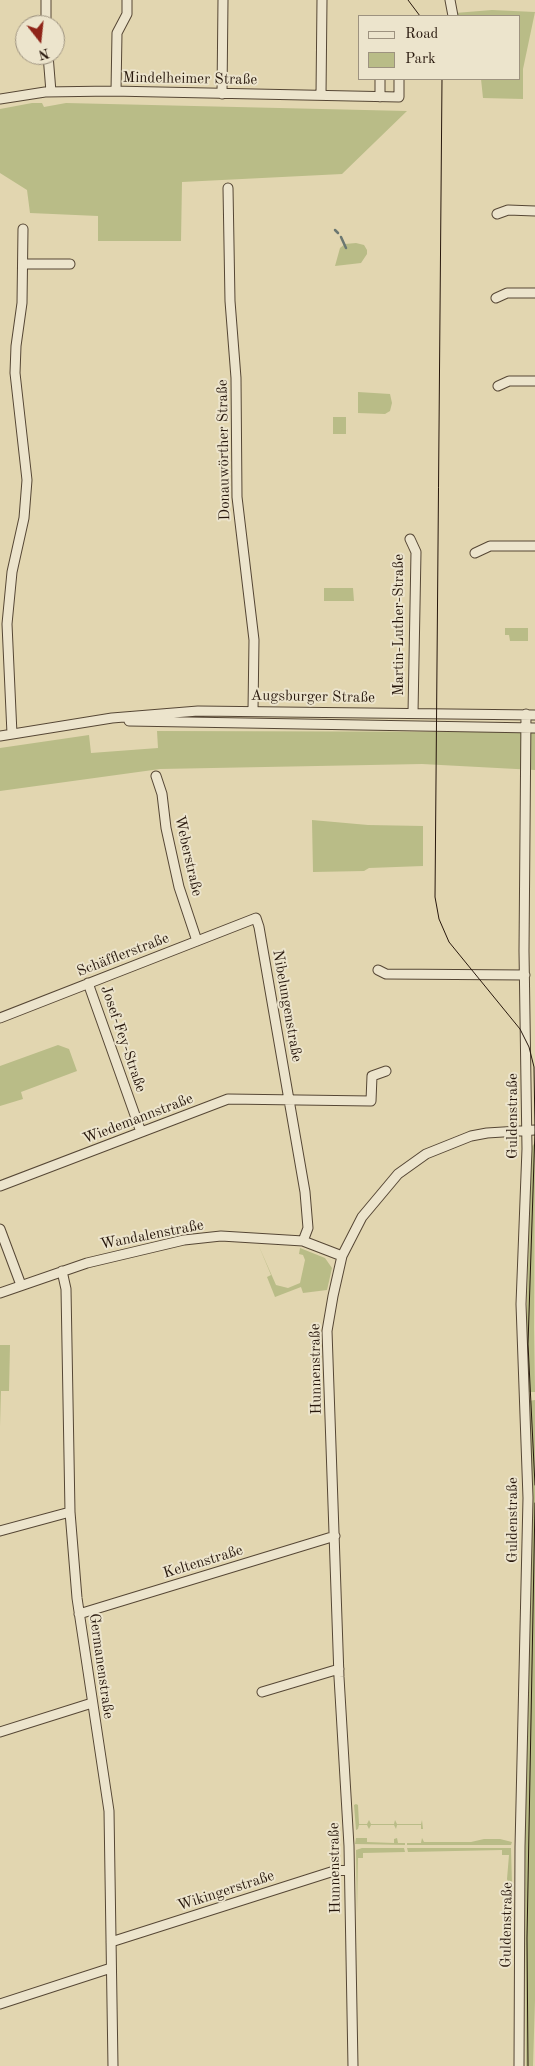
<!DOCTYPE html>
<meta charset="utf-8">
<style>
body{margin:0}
#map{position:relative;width:535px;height:2066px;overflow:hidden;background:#e2d6b0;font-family:"Old Standard TT",serif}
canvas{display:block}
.legend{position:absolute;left:358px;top:15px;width:162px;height:65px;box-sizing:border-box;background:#ece4cc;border:1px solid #9d927f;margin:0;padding:6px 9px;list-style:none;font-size:15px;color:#27170c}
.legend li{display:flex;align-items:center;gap:10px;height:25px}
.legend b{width:25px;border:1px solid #9d927f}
.north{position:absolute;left:15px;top:15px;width:50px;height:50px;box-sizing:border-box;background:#ece4cc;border:1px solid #9d927f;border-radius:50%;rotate:164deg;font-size:14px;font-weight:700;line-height:20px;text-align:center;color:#27170c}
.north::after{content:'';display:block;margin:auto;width:18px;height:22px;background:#8f2418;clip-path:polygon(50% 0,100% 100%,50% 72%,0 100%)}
</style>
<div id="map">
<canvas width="535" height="2066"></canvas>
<ul class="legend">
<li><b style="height:6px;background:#ece4cc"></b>Road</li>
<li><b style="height:14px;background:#b9bc87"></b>Park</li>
</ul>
<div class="north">N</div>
</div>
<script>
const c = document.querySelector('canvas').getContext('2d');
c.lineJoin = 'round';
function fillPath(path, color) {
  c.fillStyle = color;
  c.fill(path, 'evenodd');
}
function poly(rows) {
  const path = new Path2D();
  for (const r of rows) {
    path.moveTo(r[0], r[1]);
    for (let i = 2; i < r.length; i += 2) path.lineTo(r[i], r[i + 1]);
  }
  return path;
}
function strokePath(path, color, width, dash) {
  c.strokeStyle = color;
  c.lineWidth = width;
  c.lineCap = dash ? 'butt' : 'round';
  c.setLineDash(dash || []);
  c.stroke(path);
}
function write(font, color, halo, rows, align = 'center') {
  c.font = font + ' "Old Standard TT",serif';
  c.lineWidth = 4;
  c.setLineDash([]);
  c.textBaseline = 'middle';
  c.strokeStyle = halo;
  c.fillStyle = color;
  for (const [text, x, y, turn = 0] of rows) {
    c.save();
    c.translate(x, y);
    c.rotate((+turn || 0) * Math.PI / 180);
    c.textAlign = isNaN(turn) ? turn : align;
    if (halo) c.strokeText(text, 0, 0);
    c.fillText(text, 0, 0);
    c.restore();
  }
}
fillPath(poly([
 [492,10,535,12,523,69,523,99,483,98,481,79,519,79,519,16,455,16,455,13],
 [32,103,42,103,44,107,66,103,407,111,342,174,182,182,181,241,98,241,98,216,30,213,27,190,0,173,0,109],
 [356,243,364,245,367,250,367,254,361,263,335,266,340,248,345,244],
 [358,392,390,394,392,403,390,411,385,414,358,413],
 [333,417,346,417,346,434,333,434],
 [324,588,353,588,354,601,324,601],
 [505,628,528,628,528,641,510,641,509,635,505,635],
 [157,731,535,732,535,770,422,764,160,769,0,791,0,748,89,735,91,753,158,748],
 [312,820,368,825,423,826,423,866,369,868,364,871,313,872],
 [58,1045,69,1049,77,1071,21,1092,23,1099,0,1106,0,1066],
 [535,1143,534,1327,535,1392,528,1392,526,1344,531,1147],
 [258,1244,276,1285,288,1288,300,1283,305,1260,303,1255,299,1254,300,1248,325,1258,332,1268,327,1290,303,1293,301,1287,275,1297,267,1277,271,1275],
 [0,1345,10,1345,9,1391,1,1391,0,1426],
 [535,1400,535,2000,533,2066,526,2066,525,1823,532,1470,528,1401],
 [356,1804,358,1805,359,1824,367,1824,369,1820,371,1824,394,1824,395,1820,397,1824,421,1824,422,1820,423,1829,421,1829,421,1825,397,1825,396,1829,394,1825,371,1825,369,1829,367,1825,359,1825,358,1829,356,1830,354,1805],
 [356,1838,367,1838,367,1842,394,1843,394,1839,397,1838,398,1843,405,1843,405,1845,355,1844],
 [422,1838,424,1842,471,1842,484,1839,500,1839,512,1842,511,1845,407,1845,407,1843,421,1843],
 [362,1848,404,1848,405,1852,363,1853,363,1858,358,1858,357,1913,356,1850],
 [407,1848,511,1848,512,1885,509,1885,507,1879,509,1855,502,1855,502,1850,408,1852]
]), '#b9bc87');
strokePath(poly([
 [335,230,338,233],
 [341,237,346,248]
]), '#6b7771', 2.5);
const minor = poly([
 [46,0,46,25],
 [450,0,453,16],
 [48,55,51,92],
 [116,91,117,33,127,14,127,0],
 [222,94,223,0],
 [321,95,322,0],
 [380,97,380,79],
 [0,99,45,92,112,91,399,97,399,79],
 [228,188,230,301,236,378,237,497,254,640,253,710],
 [497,214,508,210,535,211],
 [23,264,70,264],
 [496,298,507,293,535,293],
 [498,386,509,381,535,381],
 [410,539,416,552,413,713],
 [475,553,490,546,535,546],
 [129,721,535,728],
 [12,734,7,624,12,572,24,518,27,480,15,373,16,346,22,303,23,229],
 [0,736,112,718,198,711,535,715],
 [156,776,162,794,166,828,179,887,197,941],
 [378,970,386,974,525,975],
 [88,983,141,1132],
 [0,1018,256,918,259,927,305,1192,308,1228,303,1241],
 [0,1186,228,1099,371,1101,372,1076,386,1071],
 [0,1229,21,1285],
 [62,1271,66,1289,70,1512,77,1598,109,1811,113,2066],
 [0,1293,87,1263,184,1240,221,1236,303,1241,342,1256],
 [0,1531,70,1512],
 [79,1614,335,1536],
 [262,1692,339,1669],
 [0,1732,92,1703],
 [111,1942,334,1871,349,1870],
 [0,2004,111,1968],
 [353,2066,349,1846,339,1677,327,1331,333,1296,342,1256,362,1217,398,1174,426,1154,471,1136,487,1133,535,1130],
 [519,2066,520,1847,528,1498,521,1304,527,1149,524,951,526,714]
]);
strokePath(minor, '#564735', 11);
strokePath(minor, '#ece4cc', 9);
strokePath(poly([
 [408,0,420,16],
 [442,79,435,897,439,919,449,942,520,1029,529,1047,534,1067,535,1130,528,1344,535,1485],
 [528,2066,527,1938,535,1503]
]), '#27170c', 1);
write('15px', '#27170c', '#ece4cc', [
 ["Mindelheimer Straße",190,79,1],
 ["Donauwörther Straße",224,450,-91],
 ["Martin-Luther-Straße",399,625,-90],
 ["Augsburger Straße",313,697,1],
 ["Weberstraße",188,856,77],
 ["Schäfflerstraße",123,955,-21],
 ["Nibelungenstraße",287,1006,80],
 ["Josef-Fey-Straße",123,1039,71],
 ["Guldenstraße",513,1116,-90],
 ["Wiedemannstraße",138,1119,-21],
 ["Wandalenstraße",152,1235,-11],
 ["Hunnenstraße",316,1369,-91],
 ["Guldenstraße",513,1520,-90],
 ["Keltenstraße",203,1562,-17],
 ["Germanenstraße",101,1666,82],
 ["Hunnenstraße",335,1868,-91],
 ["Wikingerstraße",226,1891,-18],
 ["Guldenstraße",507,1925,-89]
]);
</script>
